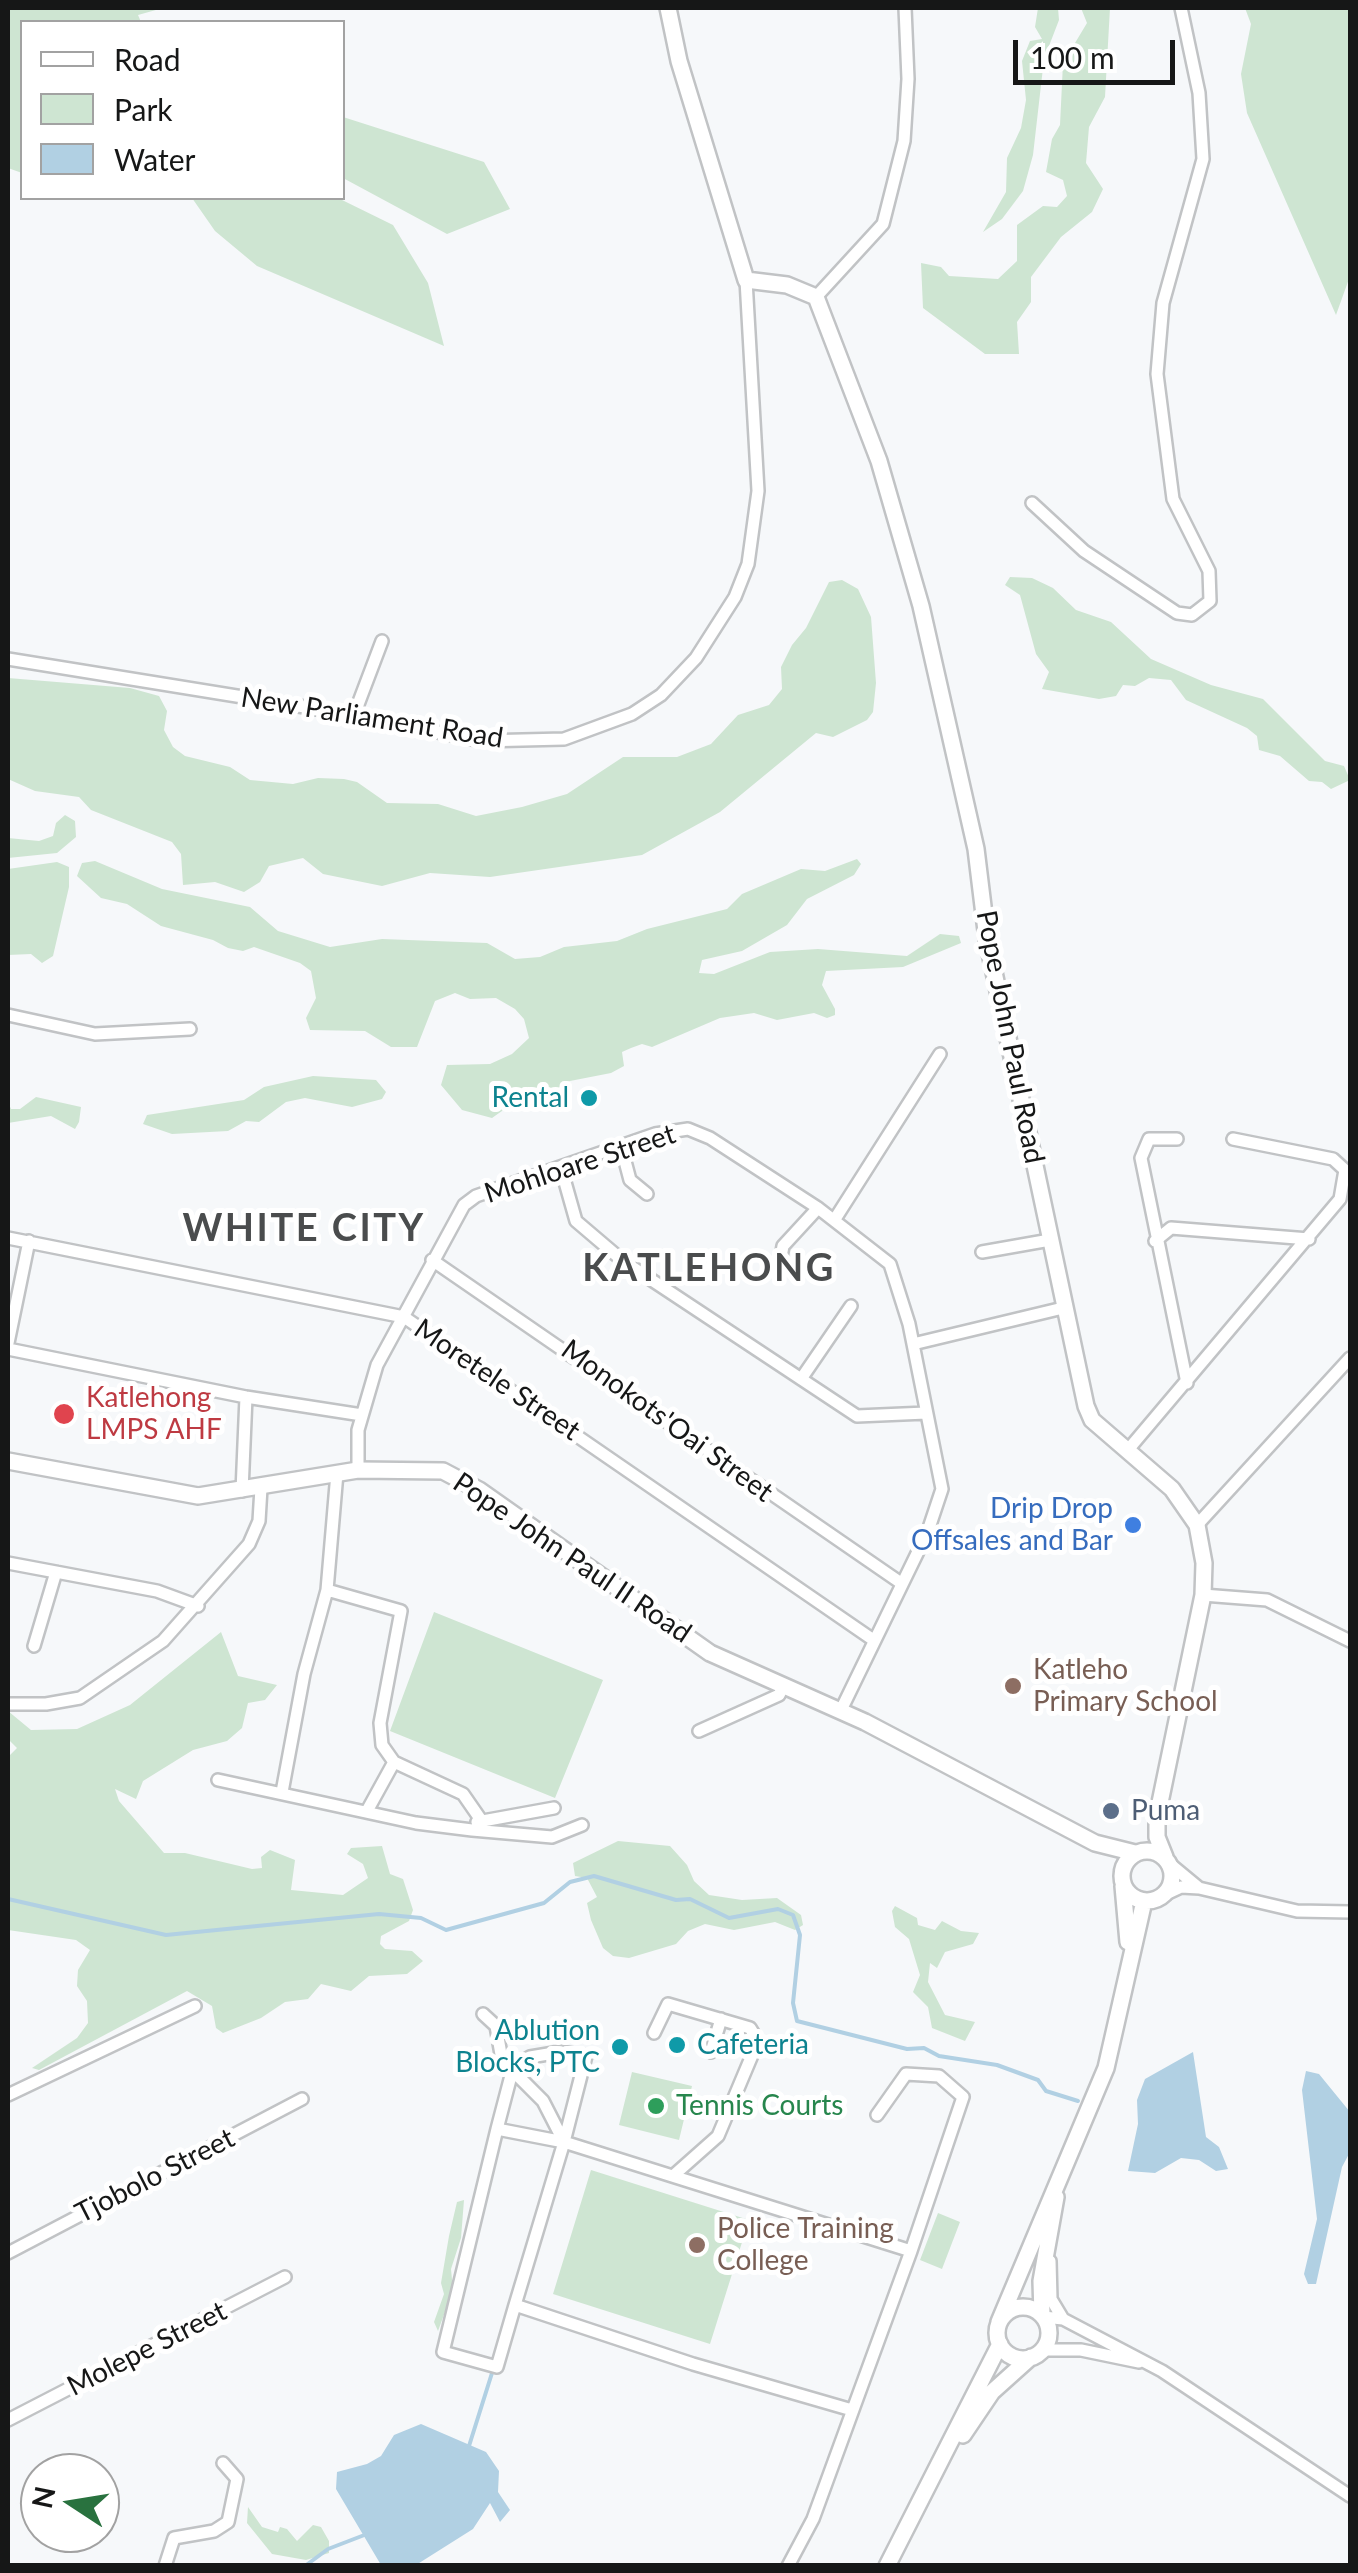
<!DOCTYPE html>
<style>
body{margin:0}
#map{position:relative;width:1358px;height:2573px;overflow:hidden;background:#f6f8fa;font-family:Lato,sans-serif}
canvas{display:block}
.frame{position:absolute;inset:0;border:10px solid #161717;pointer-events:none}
.legend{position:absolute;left:20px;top:20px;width:325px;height:180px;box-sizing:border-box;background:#fff;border:2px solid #a2a2a2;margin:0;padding:12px 18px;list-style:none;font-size:30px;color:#161717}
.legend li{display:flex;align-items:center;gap:20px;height:50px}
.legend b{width:50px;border:2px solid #a2a2a2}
.north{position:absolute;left:20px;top:2453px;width:100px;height:100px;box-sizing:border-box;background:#fff;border:2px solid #a2a2a2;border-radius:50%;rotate:282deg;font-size:28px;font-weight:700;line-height:40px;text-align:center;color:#161717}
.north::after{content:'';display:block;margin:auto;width:35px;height:45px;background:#29723f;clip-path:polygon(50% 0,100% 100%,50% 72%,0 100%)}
.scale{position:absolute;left:1013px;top:40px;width:162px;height:45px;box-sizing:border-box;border:5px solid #161717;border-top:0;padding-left:12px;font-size:30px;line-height:35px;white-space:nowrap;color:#161717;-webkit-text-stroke:8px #fff;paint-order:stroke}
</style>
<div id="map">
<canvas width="1358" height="2573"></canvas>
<div class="frame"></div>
<ul class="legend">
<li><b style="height:12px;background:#fff"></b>Road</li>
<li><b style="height:28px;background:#cee5d2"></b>Park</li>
<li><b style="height:28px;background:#b1d0e3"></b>Water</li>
</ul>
<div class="north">N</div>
<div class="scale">100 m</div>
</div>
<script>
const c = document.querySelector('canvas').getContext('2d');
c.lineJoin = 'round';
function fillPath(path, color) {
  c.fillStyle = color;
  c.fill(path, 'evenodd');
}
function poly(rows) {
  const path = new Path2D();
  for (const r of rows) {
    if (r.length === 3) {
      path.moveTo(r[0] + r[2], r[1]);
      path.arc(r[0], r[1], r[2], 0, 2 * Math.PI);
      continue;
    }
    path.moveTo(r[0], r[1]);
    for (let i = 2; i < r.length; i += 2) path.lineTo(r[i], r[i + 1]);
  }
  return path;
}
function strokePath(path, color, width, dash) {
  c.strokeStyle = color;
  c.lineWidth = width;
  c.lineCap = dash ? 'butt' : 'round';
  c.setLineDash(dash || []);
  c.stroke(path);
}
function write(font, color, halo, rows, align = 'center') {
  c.font = font + ' Lato,sans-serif';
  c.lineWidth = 10;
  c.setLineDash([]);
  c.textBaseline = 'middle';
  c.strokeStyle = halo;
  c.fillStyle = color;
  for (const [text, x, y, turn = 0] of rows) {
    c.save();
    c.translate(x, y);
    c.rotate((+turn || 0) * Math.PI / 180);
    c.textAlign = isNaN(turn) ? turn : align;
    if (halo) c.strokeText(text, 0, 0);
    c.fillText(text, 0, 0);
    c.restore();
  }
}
fillPath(poly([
 [8,8,163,8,138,15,141,22,22,22,22,173,8,168],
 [1038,8,1058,8,1059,20,1044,59,1033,155,1023,191,1002,219,983,232,1006,192,1007,158,1021,128,1026,100,1022,61,1030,41,1042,39,1035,27],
 [1081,8,1110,8,1105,97,1089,127,1086,163,1103,189,1092,212,1061,237,1031,277,1031,302,1017,322,1019,354,985,354,923,308,921,263,941,267,949,276,998,279,1017,261,1017,225,1043,206,1057,207,1067,196,1063,180,1046,172,1052,139,1060,125,1063,63,1087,23],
 [1245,8,1348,8,1350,276,1336,315,1247,113,1241,74,1251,24],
 [343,117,484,162,510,209,447,234,343,178],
 [192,198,338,198,393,225,428,283,444,346,257,266,215,231],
 [1010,577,1032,578,1053,588,1076,610,1111,622,1151,659,1211,685,1263,699,1325,761,1344,766,1350,780,1331,789,1322,782,1309,781,1280,756,1259,750,1257,736,1247,728,1186,700,1171,680,1149,678,1135,686,1123,685,1116,696,1099,699,1042,689,1049,672,1036,654,1020,595,1005,585],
 [842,580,858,589,871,617,876,683,873,712,867,720,833,737,816,733,720,812,642,855,490,877,430,873,382,886,323,874,303,858,269,866,260,882,244,892,215,882,183,885,181,854,172,842,91,810,79,797,35,791,8,779,8,678,130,688,159,696,167,711,164,730,173,747,185,756,230,767,250,780,293,784,318,778,344,779,357,782,387,803,438,804,476,816,522,807,567,794,623,757,677,757,711,744,738,715,769,705,782,689,781,667,792,645,806,628,829,582],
 [65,815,75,821,76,837,57,853,8,858,8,838,39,841,53,836,56,823],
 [857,859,861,864,854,875,807,899,787,925,742,951,702,960,699,973,714,974,770,952,818,949,907,956,940,934,959,936,961,943,903,967,826,971,822,985,835,1009,835,1015,827,1018,814,1013,777,1020,754,1013,720,1018,652,1047,642,1044,631,1048,622,1052,624,1066,611,1073,570,1081,544,1097,519,1099,492,1118,462,1110,441,1085,447,1065,490,1064,512,1054,529,1038,524,1019,515,1009,496,998,470,999,455,993,435,1001,417,1047,391,1047,365,1031,310,1030,306,1018,316,998,311,971,300,963,254,947,243,951,228,948,213,940,161,926,127,904,101,898,77,876,82,863,95,861,162,889,250,907,278,931,330,947,382,939,487,943,515,959,540,957,564,947,617,941,647,929,727,909,742,894,801,869,825,871],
 [57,862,69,867,69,887,53,956,42,963,31,954,8,955,8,869],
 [313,1076,376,1080,386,1092,382,1099,352,1107,305,1098,286,1102,259,1122,246,1121,228,1131,172,1134,143,1124,147,1115,244,1100,264,1087],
 [36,1097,81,1107,79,1122,75,1129,51,1116,8,1123,8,1102,11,1109,20,1109],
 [434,1612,603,1680,555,1798,390,1731],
 [221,1632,238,1676,277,1685,265,1700,248,1703,242,1728,227,1741,193,1750,143,1781,136,1799,115,1789,119,1801,164,1853,185,1853,252,1869,262,1868,261,1857,270,1850,295,1860,291,1890,343,1895,368,1878,363,1864,347,1854,351,1848,382,1846,390,1874,403,1879,413,1910,409,1921,381,1936,380,1944,385,1949,412,1951,423,1961,407,1974,369,1976,351,1991,321,1984,308,1999,285,2002,261,2018,223,2033,216,2028,212,2006,187,1991,39,2070,32,2068,77,2038,88,2023,87,2001,77,1986,78,1970,90,1950,76,1940,8,1930,8,1757,17,1748,8,1739,8,1711,31,1730,77,1729,130,1705],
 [618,1841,670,1846,687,1865,694,1881,709,1895,742,1900,777,1898,801,1915,803,1925,795,1930,775,1922,734,1930,705,1924,688,1931,676,1944,629,1958,613,1956,603,1948,591,1920,587,1903,597,1897,587,1878,575,1876,573,1863],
 [895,1906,917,1918,918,1925,935,1930,942,1921,961,1931,979,1933,973,1944,945,1952,937,1968,930,1963,928,1982,945,2015,975,2022,965,2041,932,2028,928,2007,913,1992,920,1975,909,1939,895,1927,892,1911],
 [632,2072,692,2086,679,2140,619,2125],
 [591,2170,749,2220,710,2344,553,2294],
 [464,2200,461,2238,451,2269,453,2290,438,2331,434,2322,444,2294,441,2283,449,2236,457,2202],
 [938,2213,960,2222,942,2269,920,2260],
 [248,2507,262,2527,278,2532,280,2527,287,2529,297,2541,313,2525,321,2527,329,2541,329,2553,306,2560,272,2554,247,2523]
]), '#cee5d2');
fillPath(poly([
 [1193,2052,1206,2137,1219,2147,1228,2169,1216,2171,1199,2160,1181,2158,1155,2173,1128,2171,1138,2124,1137,2100,1145,2079],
 [1306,2071,1319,2074,1350,2112,1350,2152,1342,2167,1316,2284,1308,2284,1304,2274,1317,2219,1302,2090],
 [421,2424,486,2452,499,2471,498,2492,510,2510,500,2522,490,2503,473,2529,416,2565,381,2565,336,2489,337,2472,367,2464,381,2456,394,2435]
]), '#b1d0e3');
strokePath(poly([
 [8,1899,166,1935,379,1914,421,1918,446,1930,544,1903,570,1882,594,1876,676,1900,690,1899,729,1918,778,1909,793,1915,800,1935,793,2003,797,2021,907,2049,924,2048,939,2056,997,2065,1038,2080,1046,2091,1078,2101],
 [469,2446,492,2373],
 [305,2566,328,2549,367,2534]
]), '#b1d0e3', 4);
const minor = poly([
 [816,297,883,224,904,141,908,79,905,8],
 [1032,503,1084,551,1177,613,1192,615,1210,601,1209,571,1173,499,1157,374,1163,303,1203,159,1199,93,1181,8],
 [8,659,354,715,481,741,564,739,632,714,661,695,696,658,735,597,748,564,758,491,746,280],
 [354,715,382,641],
 [8,1015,95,1034,190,1029],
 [1177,1139,1149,1139,1141,1158,1187,1383],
 [621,1146,630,1180,647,1194],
 [561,1168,576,1221,623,1261,857,1416,926,1413],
 [835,1219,940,1054],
 [8,1238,404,1317,872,1639],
 [1155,1241,1171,1228,1309,1239],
 [982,1252,1050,1240],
 [781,1257,783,1246,818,1208],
 [432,1260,901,1583],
 [8,1343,29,1241],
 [913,1344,1063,1308],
 [8,1349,246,1397,362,1415],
 [801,1379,851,1306],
 [1127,1451,1340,1199,1345,1170,1333,1159,1233,1139],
 [358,1470,358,1430,377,1365,464,1205,476,1196,655,1134,688,1129,710,1138,818,1208,890,1264,909,1324,942,1489,928,1531,841,1710],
 [242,1491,246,1397],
 [1197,1525,1350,1358],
 [8,1563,157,1591,198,1606],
 [327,1590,401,1611,380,1723,382,1745,394,1762,463,1794,481,1820],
 [1203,1595,1267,1600,1350,1641],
 [34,1646,56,1572],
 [8,1704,46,1704,80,1698,163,1641,249,1544,259,1521,261,1488],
 [699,1731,779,1695,784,1685],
 [218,1780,416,1823,472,1830,552,1837,582,1825],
 [282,1792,304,1674,327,1590,337,1473],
 [367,1811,394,1762],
 [477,1822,554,1808],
 [1170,1864,1199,1888],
 [1166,1894,1181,1887,1199,1888,1297,1911,1350,1912],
 [483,2014,496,2026,502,2060,543,2101,564,2142],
 [654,2033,668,2004,750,2028,758,2041,718,2136,674,2175],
 [711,2052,721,2019],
 [8,2095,195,2006],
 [877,2115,906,2074,939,2076,963,2097,911,2251],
 [497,2129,513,2068,530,2057,560,2052,586,2056,564,2142],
 [8,2253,302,2099],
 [1050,2261,1051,2299,1063,2319],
 [515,2305,497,2367,443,2352,497,2129,564,2142],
 [1043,2317,1063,2319,1162,2371,1350,2496],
 [1042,2350,1081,2350,1139,2362],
 [8,2420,285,2277],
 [165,2566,174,2538,214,2531,228,2522,237,2479,223,2463],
 [788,2566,813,2519,911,2251,564,2142,515,2305,693,2364,852,2410]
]);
const major = poly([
 [668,8,679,61,746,280,787,285,816,297,879,461,921,606,976,849,987,939,1086,1406,1092,1420,1172,1489,1197,1525,1204,1563,1203,1595,1157,1817,1157,1837,1165,1857],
 [8,1461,198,1496,358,1470,443,1471,479,1490,710,1653,865,1722,1095,1843,1135,1853],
 [1147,1876,25],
 [1123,1886,1128,1942],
 [1023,2333,26],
 [1042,2315,1041,2281,1056,2197],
 [999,2322,1106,2068,1144,1901],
 [963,2435,992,2392,1031,2357],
 [887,2566,1000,2344]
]);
strokePath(minor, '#c1c3c5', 16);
strokePath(major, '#c1c3c5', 20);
strokePath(minor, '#fff', 11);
strokePath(major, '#fff', 15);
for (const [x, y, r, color] of [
 [589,1098,10,"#0f9aa8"],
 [64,1414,12,"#e0444e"],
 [1133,1525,10,"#3f7fe0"],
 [1013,1686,10,"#8d6e63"],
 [1111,1811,10,"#5c6f8a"],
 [677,2045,10,"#0f9aa8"],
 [620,2047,10,"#0f9aa8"],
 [656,2106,10,"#2e9e5b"],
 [697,2245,10,"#8d6e63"]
]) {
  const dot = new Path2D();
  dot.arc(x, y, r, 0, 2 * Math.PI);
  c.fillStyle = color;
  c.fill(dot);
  strokePath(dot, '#fff', 4);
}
write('28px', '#161717', '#fff', [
 ["New Parliament Road",372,718,9],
 ["Pope John Paul Road",1010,1037,79],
 ["Mohloare Street",580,1164,-18],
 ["Moretele Street",497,1380,34],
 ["Monokots'Oai Street",667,1421,36],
 ["Pope John Paul II Road",572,1558,34],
 ["Tjobolo Street",155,2176,-27],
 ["Molepe Street",147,2349,-27]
]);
write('28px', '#0d838f', '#fff', [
 ["Rental",569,1098],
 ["Ablution",600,2031],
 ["Blocks, PTC",600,2063],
 ["Cafeteria",697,2045,"left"]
], 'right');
write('28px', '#be3a42', '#fff', [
 ["Katlehong",86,1398],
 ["LMPS AHF",86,1430]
], 'left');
write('28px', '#366cbe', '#fff', [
 ["Drip Drop",1113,1509],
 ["Offsales and Bar",1113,1541]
], 'right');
write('28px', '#785e54', '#fff', [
 ["Katleho",1033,1670],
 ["Primary School",1033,1702],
 ["Police Training",717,2229],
 ["College",717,2261]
], 'left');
write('28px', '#4e5e75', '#fff', [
 ["Puma",1131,1811]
], 'left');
write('28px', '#27864d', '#fff', [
 ["Tennis Courts",676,2106]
], 'left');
c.letterSpacing = '2.5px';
write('bold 38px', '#4a4c4d', '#fff', [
 ["WHITE CITY",304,1229],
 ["KATLEHONG",709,1269]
]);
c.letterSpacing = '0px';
</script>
